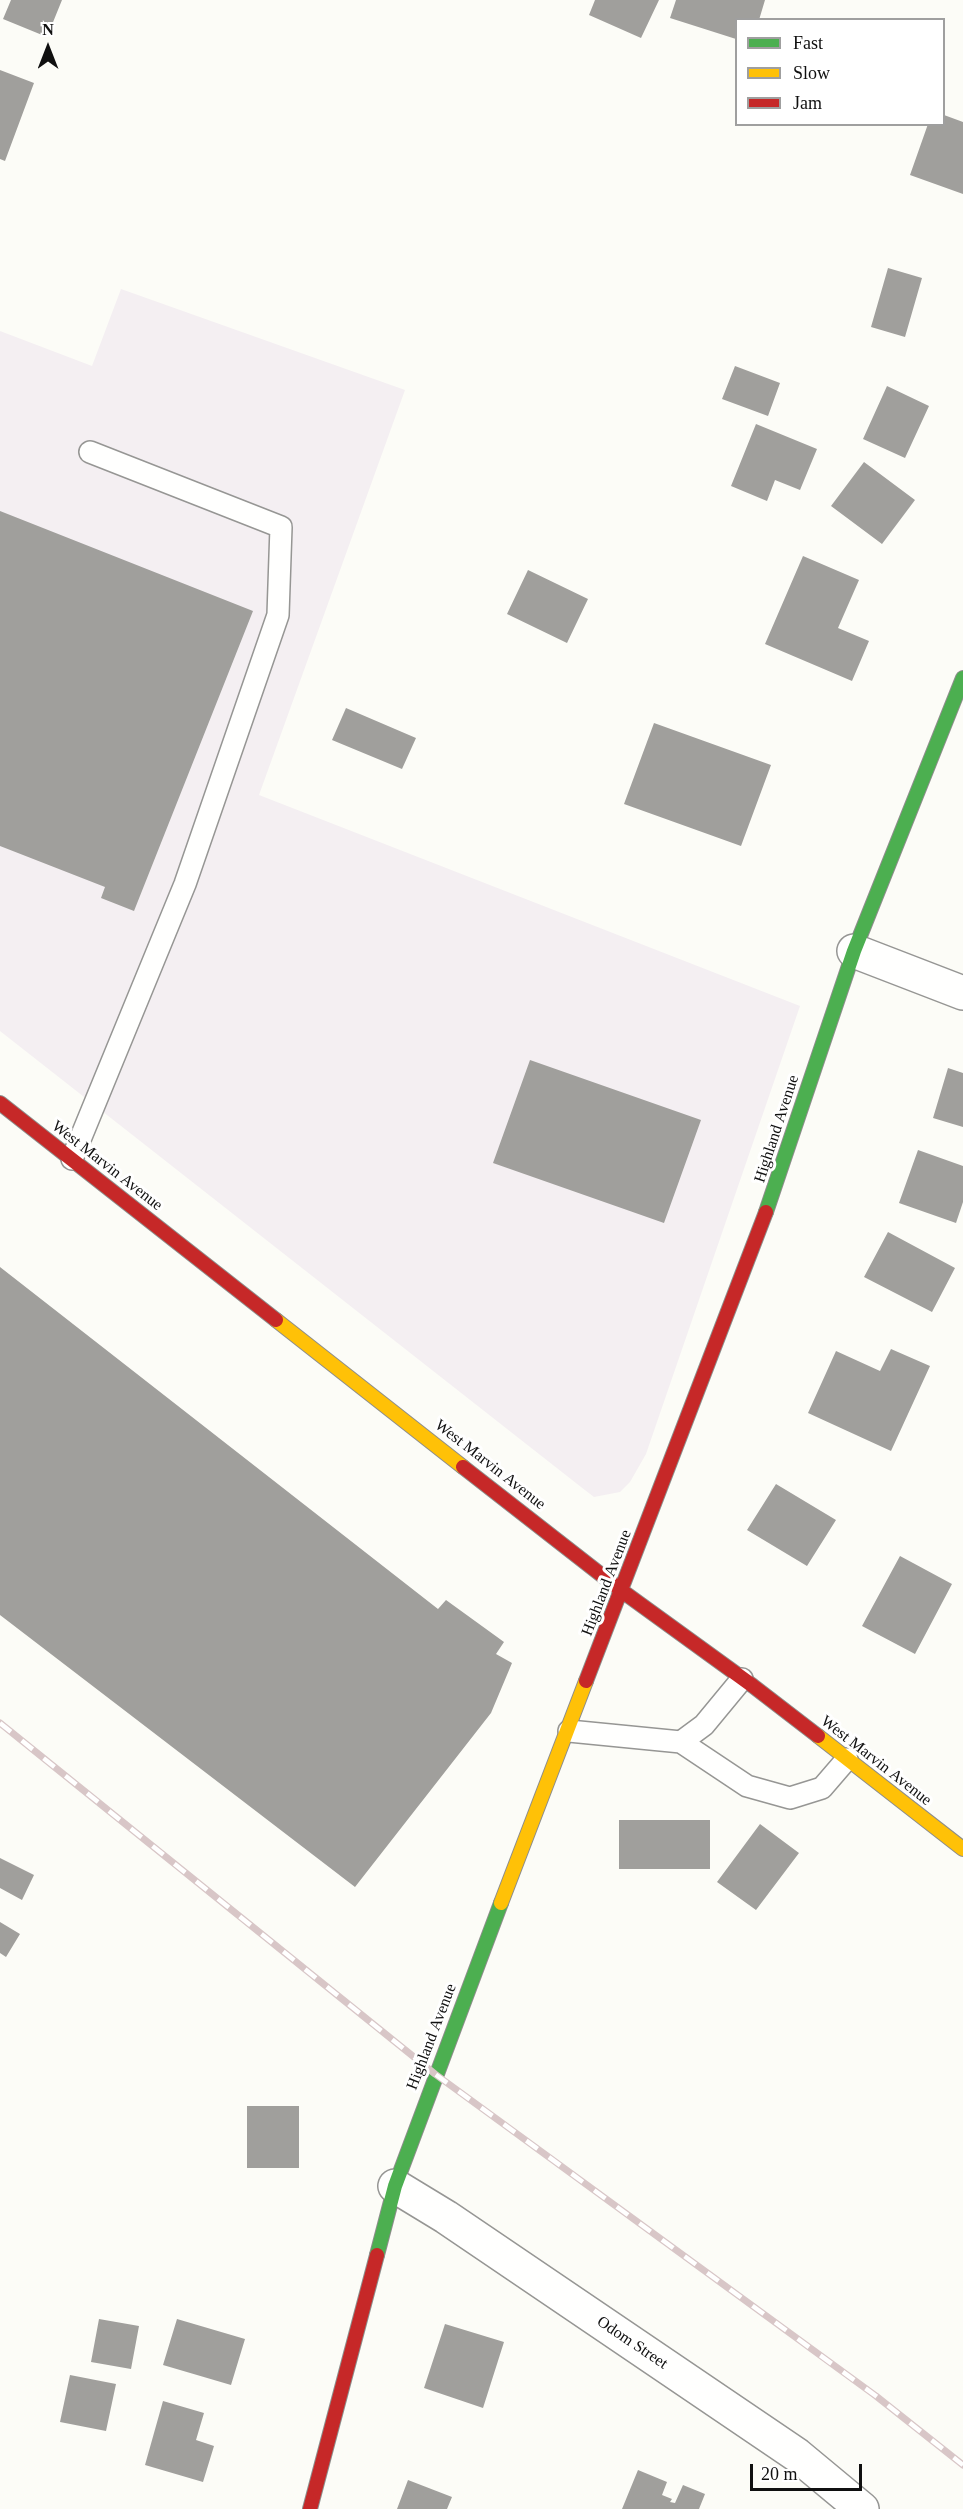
<!DOCTYPE html>
<style>
body{margin:0}
#map{position:relative;width:963px;height:2509px;overflow:hidden;background:#fcfcf7;font-family:Georgia,serif}
canvas{display:block}
.legend{position:absolute;left:735px;top:18px;width:210px;height:108px;box-sizing:border-box;background:#fff;border:2px solid #9f9f9f;margin:0;padding:8px 10px;list-style:none;font-size:18px;color:#101010}
.legend li{display:flex;align-items:center;gap:12px;height:30px}
.legend b{width:30px;border:2px solid #9f9f9f}
.north{position:absolute;left:18px;top:18px;width:60px;height:60px;-webkit-text-stroke:4px #fff;paint-order:stroke;rotate:0deg;font-size:16px;font-weight:700;line-height:24px;text-align:center;color:#101010}
.north::after{content:'';display:block;margin:auto;width:21px;height:27px;background:#101010;clip-path:polygon(50% 0,100% 100%,50% 72%,0 100%)}
.scale{position:absolute;left:750px;top:2464px;width:112px;height:27px;box-sizing:border-box;border:3px solid #101010;border-top:0;padding-left:8px;font-size:18px;line-height:21px;white-space:nowrap;color:#101010;-webkit-text-stroke:4px #fff;paint-order:stroke}
</style>
<div id="map">
<canvas width="963" height="2509"></canvas>
<ul class="legend">
<li><b style="height:8px;background:#4caf50"></b>Fast</li>
<li><b style="height:8px;background:#ffc107"></b>Slow</li>
<li><b style="height:8px;background:#c62828"></b>Jam</li>
</ul>
<div class="north">N</div>
<div class="scale">20 m</div>
</div>
<script>
const c = document.querySelector('canvas').getContext('2d');
c.lineJoin = 'round';
function fillPath(path, color) {
  c.fillStyle = color;
  c.fill(path, 'evenodd');
}
function poly(rows) {
  const path = new Path2D();
  for (const r of rows) {
    path.moveTo(r[0], r[1]);
    for (let i = 2; i < r.length; i += 2) path.lineTo(r[i], r[i + 1]);
  }
  return path;
}
function strokePath(path, color, width, dash) {
  c.strokeStyle = color;
  c.lineWidth = width;
  c.lineCap = dash ? 'butt' : 'round';
  c.setLineDash(dash || []);
  c.stroke(path);
}
function write(font, color, halo, rows, align = 'center') {
  c.font = font + ' Georgia,serif';
  c.lineWidth = 6;
  c.setLineDash([]);
  c.textBaseline = 'middle';
  c.strokeStyle = halo;
  c.fillStyle = color;
  for (const [text, x, y, turn = 0] of rows) {
    c.save();
    c.translate(x, y);
    c.rotate((+turn || 0) * Math.PI / 180);
    c.textAlign = isNaN(turn) ? turn : align;
    if (halo) c.strokeText(text, 0, 0);
    c.fillText(text, 0, 0);
    c.restore();
  }
}
fillPath(poly([
 [121,289,405,390,259,795,800,1006,646,1454,630,1482,620,1492,594,1497,581,1487,0,1031,0,331,92,366]
]), '#f4eff2');
fillPath(poly([
 [11,0,62,0,47,37,3,19],
 [595,0,659,0,641,38,589,15],
 [676,0,765,0,759,20,736,20,736,39,670,18],
 [0,70,34,83,5,161,0,159],
 [944,115,963,122,963,194,910,175,928,124,944,124],
 [888,268,922,278,905,337,871,327],
 [735,366,780,383,768,416,722,399],
 [887,386,929,406,905,458,863,439],
 [756,424,817,449,800,490,775,480,767,501,731,486],
 [864,462,915,500,882,544,831,506],
 [0,511,253,611,134,911,101,898,105,887,0,846],
 [803,556,859,580,838,628,869,641,852,681,765,644],
 [528,570,588,599,567,643,507,614],
 [346,708,416,738,402,769,332,740],
 [654,723,771,765,741,846,624,804],
 [530,1060,701,1120,664,1223,493,1163],
 [948,1068,963,1073,963,1127,933,1118],
 [918,1150,963,1166,963,1202,956,1223,899,1203],
 [888,1232,955,1268,932,1312,864,1277],
 [0,1267,438,1609,446,1600,504,1642,496,1654,512,1663,491,1713,355,1887,0,1615],
 [891,1349,930,1366,891,1451,808,1413,836,1351,880,1371],
 [776,1484,836,1520,807,1566,747,1530],
 [900,1556,952,1584,915,1654,862,1626],
 [619,1820,710,1820,710,1869,619,1869],
 [760,1824,799,1853,756,1910,717,1882],
 [0,1858,34,1875,22,1900,0,1888],
 [0,1922,20,1934,6,1957,0,1953],
 [247,2106,299,2106,299,2168,247,2168],
 [99,2319,139,2326,131,2369,91,2362],
 [177,2319,245,2339,231,2385,163,2365],
 [445,2324,504,2342,483,2408,424,2388],
 [70,2375,116,2384,106,2431,60,2422],
 [163,2401,204,2413,196,2440,214,2446,203,2482,145,2465],
 [638,2470,667,2482,662,2495,672,2499,670,2502,675,2503,683,2485,705,2494,699,2509,622,2509],
 [408,2480,452,2497,447,2509,397,2509]
]), '#a09f9c');
const lane = poly([
 [72,1159,185,884,278,615,281,527,90,452],
 [569,1731,681,1742,704,1725,742,1679],
 [681,1742,747,1786,790,1798,822,1788,847,1759]
]);
const street = poly([
 [854,951,963,993],
 [395,2186,446,2217,797,2455,862,2509]
]);
const fast = poly([
 [766,1212,854,951,963,678],
 [377,2255,395,2186,501,1903]
]);
const slow = poly([
 [276,1320,463,1467],
 [818,1736,963,1849],
 [501,1903,586,1681]
]);
const jam = poly([
 [0,1103,276,1320],
 [463,1467,622,1591,753,1686,818,1736],
 [586,1681,766,1212],
 [310,2509,377,2255]
]);
strokePath(lane, '#969694', 24);
strokePath(street, '#969694', 36);
strokePath(fast, '#8d8d8b', 16);
strokePath(slow, '#8d8d8b', 16);
strokePath(jam, '#8d8d8b', 16);
strokePath(lane, '#fffffe', 21);
strokePath(street, '#fffffe', 33);
strokePath(fast, '#4caf50', 14);
strokePath(slow, '#ffc107', 14);
strokePath(jam, '#c62828', 14);
const rail = poly([
 [0,1723,435,2074,876,2396,963,2465]
]);
strokePath(rail, '#d8c6c7', 7);
strokePath(rail, '#fff', 4.5, [14]);
write('16px', '#101010', '#fff', [
 ["Highland Avenue",777,1129,-72],
 ["West Marvin Avenue",107,1166,38],
 ["West Marvin Avenue",490,1465,38],
 ["Highland Avenue",607,1583,-69],
 ["West Marvin Avenue",876,1761,38],
 ["Highland Avenue",432,2037,-69],
 ["Odom Street",632,2343,34]
]);
</script>
